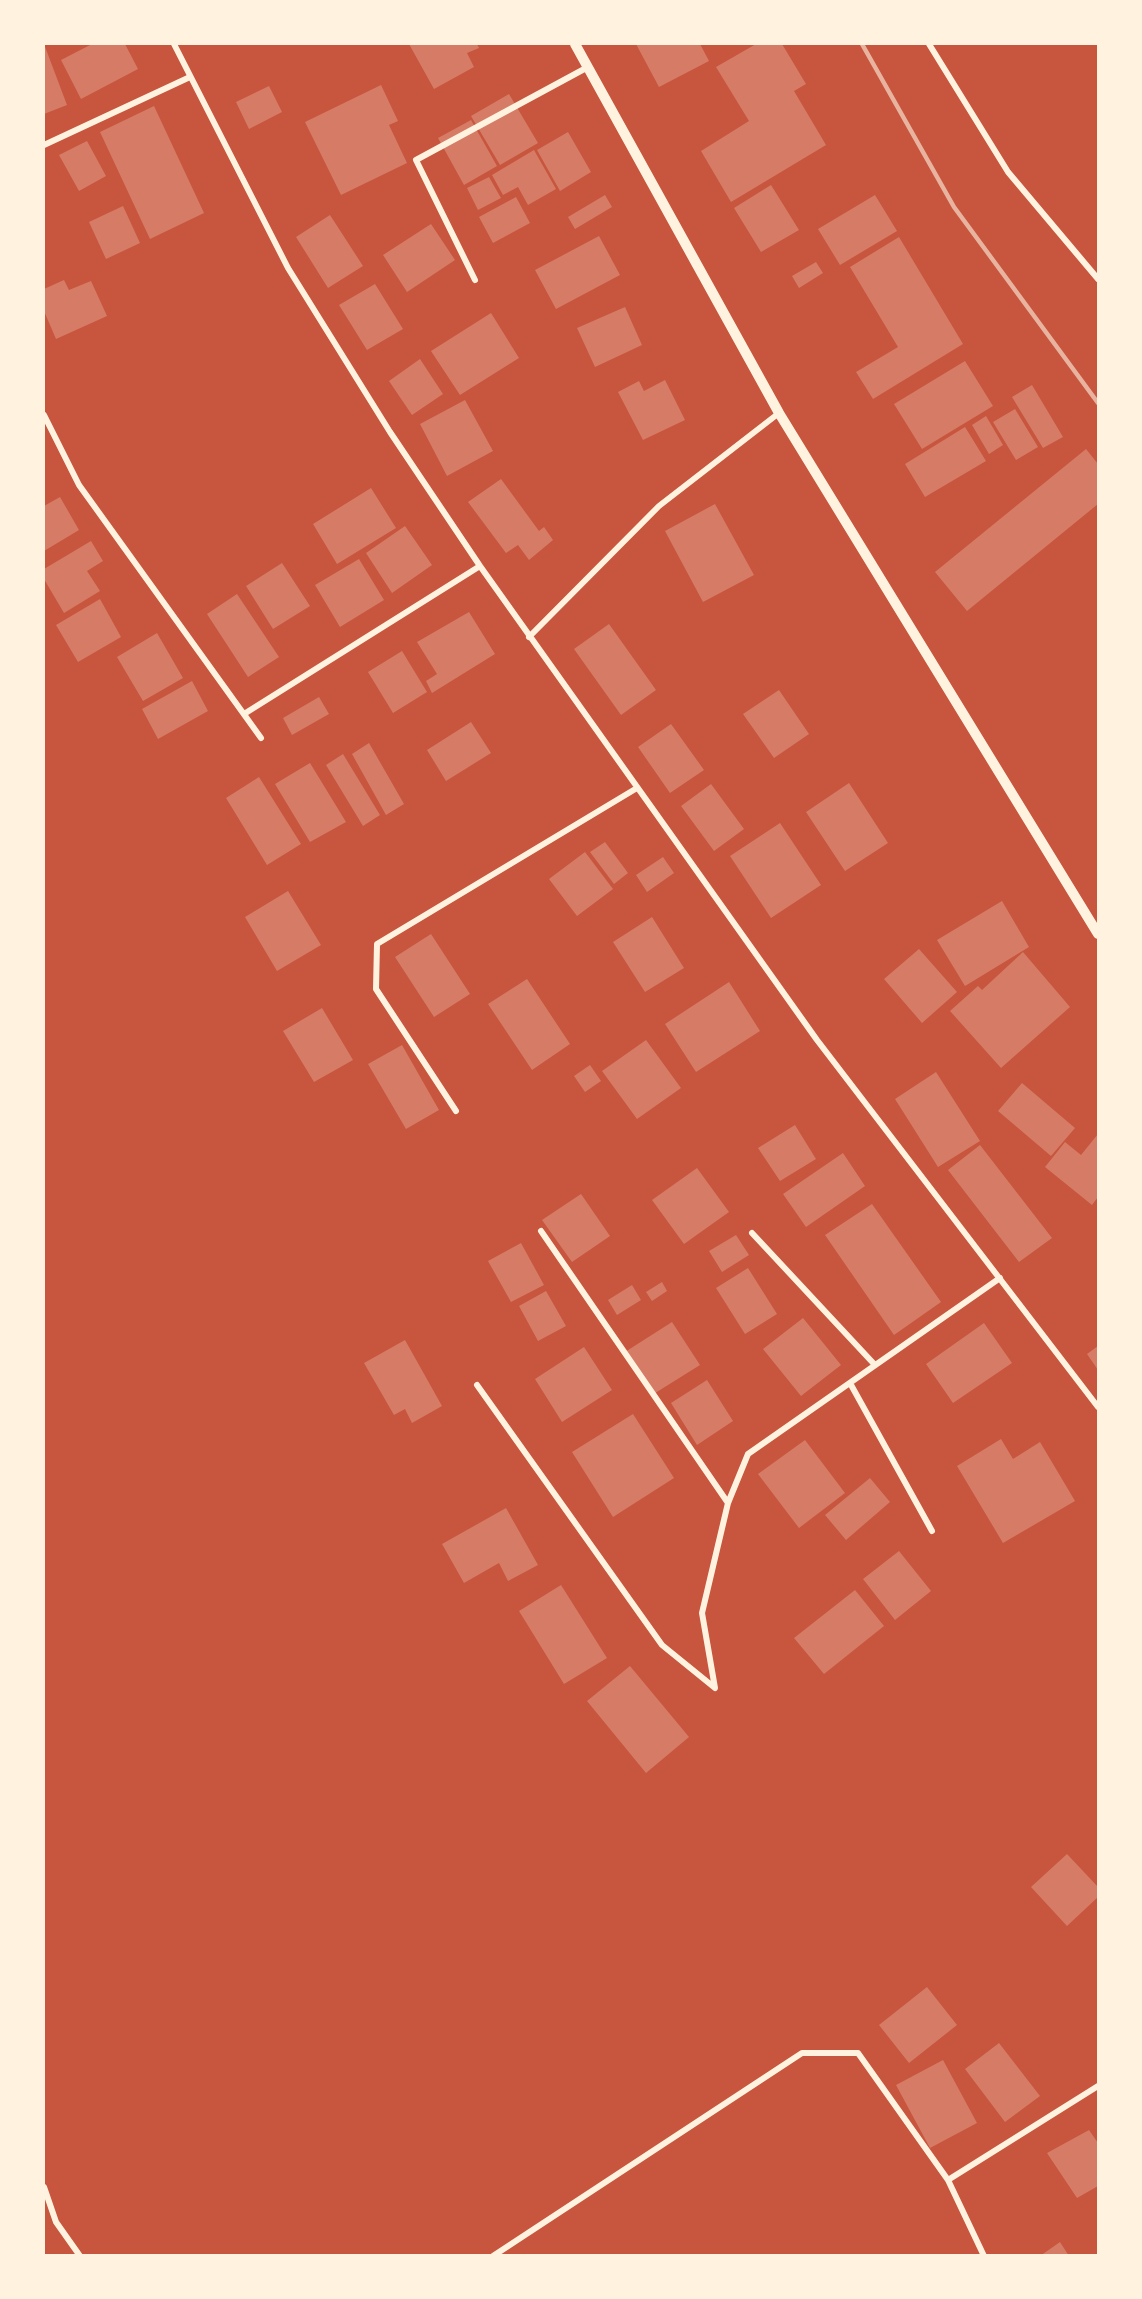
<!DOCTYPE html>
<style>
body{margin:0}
#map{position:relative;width:1142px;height:2299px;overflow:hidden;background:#c8553d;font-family:"Roboto Serif",serif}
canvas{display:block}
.frame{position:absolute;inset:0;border:45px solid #fff3e0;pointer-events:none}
</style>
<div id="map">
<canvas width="1142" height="2299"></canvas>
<div class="frame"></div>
</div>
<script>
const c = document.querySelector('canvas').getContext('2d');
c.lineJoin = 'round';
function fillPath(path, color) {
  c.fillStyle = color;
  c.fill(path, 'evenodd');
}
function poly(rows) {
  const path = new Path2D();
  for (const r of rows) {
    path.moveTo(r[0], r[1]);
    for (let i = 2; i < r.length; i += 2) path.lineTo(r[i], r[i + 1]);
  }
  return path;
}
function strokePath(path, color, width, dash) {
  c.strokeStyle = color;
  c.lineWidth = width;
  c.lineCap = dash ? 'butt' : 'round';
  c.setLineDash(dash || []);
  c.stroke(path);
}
fillPath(poly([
 [44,44,67,105,44,114],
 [92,44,125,44,138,69,81,99,61,60],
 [409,44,477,44,479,48,467,53,474,67,434,89],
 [636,44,700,44,709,61,659,87],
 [756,44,782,44,806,84,794,91,826,145,731,202,701,151,749,121,716,67],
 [381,85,398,121,389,125,407,163,341,195,305,122],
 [269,86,282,112,249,129,236,102],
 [509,94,538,143,500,165,471,116],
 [154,106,204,213,150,239,100,132],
 [471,120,497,166,464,185,438,138],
 [568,132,591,172,560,191,537,150],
 [87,141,106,176,79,191,59,155],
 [534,150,556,189,528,205,518,187,503,195,492,175],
 [489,177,501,198,478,210,467,188],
 [771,185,799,230,761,252,734,208],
 [605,195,612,207,575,229,568,217],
 [875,195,897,231,840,265,818,229],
 [516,197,530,223,493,243,479,217],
 [123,206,140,243,106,259,89,222],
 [330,215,363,266,328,288,296,237],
 [431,224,455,260,407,292,383,255],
 [599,236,620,275,556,309,535,270],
 [899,237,963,344,873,399,856,372,898,347,850,267],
 [816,262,823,273,799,288,792,276],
 [64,280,69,290,91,281,107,316,56,339,44,311,44,289],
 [375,284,403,329,367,350,339,305],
 [625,307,642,345,595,367,577,328],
 [491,313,519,358,460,395,431,351],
 [420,359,443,394,412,415,389,381],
 [965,361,993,406,922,449,894,404],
 [665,380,685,420,643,440,618,392,639,381,644,391],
 [1032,385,1063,437,1043,448,1012,397],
 [465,400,493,451,447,476,420,424],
 [1015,409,1038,447,1016,460,993,422],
 [986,416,1003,445,989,454,972,425],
 [965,427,986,461,925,497,905,464],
 [1086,449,1098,464,1098,504,967,611,935,572],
 [501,479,539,531,544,527,553,540,529,560,518,545,506,553,468,502],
 [371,488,396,528,337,564,313,524],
 [60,497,79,530,44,551,44,506],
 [715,504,754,575,703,602,665,531],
 [405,526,432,565,392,593,366,553],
 [91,541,103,561,87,571,100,591,64,613,44,579,44,569],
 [359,559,384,600,340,627,315,585],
 [282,563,310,606,273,629,246,586],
 [237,594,279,657,248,677,207,614],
 [100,599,121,637,78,662,56,625],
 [469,612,495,654,432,693,426,681,437,674,417,642],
 [609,624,656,690,621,715,574,649],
 [157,633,183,678,143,701,117,657],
 [402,651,427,692,393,713,368,672],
 [192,681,208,711,158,739,142,709],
 [779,690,809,734,774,758,743,714],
 [319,697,329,714,292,735,283,718],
 [471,722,491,753,446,781,427,750],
 [671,724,704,770,670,793,638,747],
 [369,743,404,804,386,815,352,754],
 [343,754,380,815,363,826,326,765],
 [310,763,346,822,310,842,275,784],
 [259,777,301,844,267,865,226,798],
 [849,783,888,843,845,871,806,812],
 [711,784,744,829,714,851,681,806],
 [780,823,821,885,771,918,730,856],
 [605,842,628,873,614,884,590,852],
 [585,852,613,889,577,916,549,879],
 [663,857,674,873,647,892,636,875],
 [288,891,321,945,277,971,245,917],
 [1002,901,1029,947,965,986,937,940],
 [652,917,684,968,645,992,613,942],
 [431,934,470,994,434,1017,395,957],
 [919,949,957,992,922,1023,884,979],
 [1023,952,1070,1007,1001,1068,950,1011,978,986,982,990],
 [527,979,570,1044,532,1070,488,1004],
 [729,982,760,1031,696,1072,665,1024],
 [322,1008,353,1060,314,1082,283,1031],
 [646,1040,681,1088,637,1119,602,1071],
 [402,1045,439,1110,406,1129,368,1064],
 [590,1065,601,1081,585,1092,574,1076],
 [936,1072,980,1141,938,1167,895,1099],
 [1022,1083,1075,1128,1051,1156,998,1111],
 [795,1125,816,1159,780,1181,758,1148],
 [1098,1134,1098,1197,1092,1205,1045,1167,1065,1142,1081,1155],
 [980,1145,1052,1238,1019,1262,948,1170],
 [843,1153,865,1186,806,1227,783,1194],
 [697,1168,729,1212,684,1244,652,1200],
 [581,1194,610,1236,572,1262,542,1220],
 [872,1204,941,1302,894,1335,825,1235],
 [736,1235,749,1255,722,1272,709,1251],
 [521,1243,544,1285,511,1302,488,1261],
 [748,1268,777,1314,745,1334,716,1288],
 [662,1282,667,1291,652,1301,646,1292],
 [632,1285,641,1300,617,1315,608,1300],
 [546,1291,566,1326,538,1341,519,1306],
 [803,1318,841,1365,801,1396,763,1349],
 [672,1322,700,1365,652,1395,625,1352],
 [984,1323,1012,1363,953,1403,926,1364],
 [405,1340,442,1406,412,1423,405,1409,394,1415,364,1363],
 [1098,1346,1098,1370,1087,1354],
 [584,1347,612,1390,562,1422,535,1379],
 [707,1380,733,1421,697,1445,671,1403],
 [633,1414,674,1478,613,1517,572,1452],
 [1001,1439,1013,1459,1040,1442,1075,1501,1003,1543,957,1466],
 [805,1440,845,1493,799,1528,758,1474],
 [870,1478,890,1502,846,1540,825,1515],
 [506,1508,538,1565,508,1581,499,1563,464,1583,442,1544],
 [899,1551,931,1591,895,1620,863,1579],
 [561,1585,607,1658,564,1684,519,1611],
 [855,1590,884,1626,824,1674,794,1638],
 [630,1666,689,1737,646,1773,587,1701],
 [1067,1854,1098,1887,1098,1897,1067,1926,1031,1887],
 [927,1987,957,2025,909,2063,879,2025],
 [999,2043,1040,2096,1005,2122,965,2069],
 [943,2060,977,2123,930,2148,896,2085],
 [1089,2130,1098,2143,1098,2186,1077,2198,1047,2153],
 [1060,2242,1069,2256,1040,2256]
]), '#d67c66');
strokePath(poly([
 [174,44,288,268,390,432,480,566,817,1040,1098,1407],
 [929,44,1008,172,1098,279],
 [44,145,190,77],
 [475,280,416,160,588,67],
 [44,415,79,485,261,738],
 [529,637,659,506,779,413],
 [244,714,480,566],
 [456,1111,376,989,377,944,637,788],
 [541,1231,728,1503],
 [752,1233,875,1365],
 [850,1383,932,1531],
 [477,1385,662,1645,715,1688,702,1613,728,1503,748,1454,1000,1278],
 [948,2180,1098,2086],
 [44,2187,56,2222,80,2256],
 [493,2256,802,2053,858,2053,948,2180,984,2256]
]), '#fff3e0', 6);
strokePath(poly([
 [575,44,779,413,1098,934]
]), '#fff3e0', 10);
strokePath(poly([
 [862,44,954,207,1098,403]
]), '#e9b49f', 4.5);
</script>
